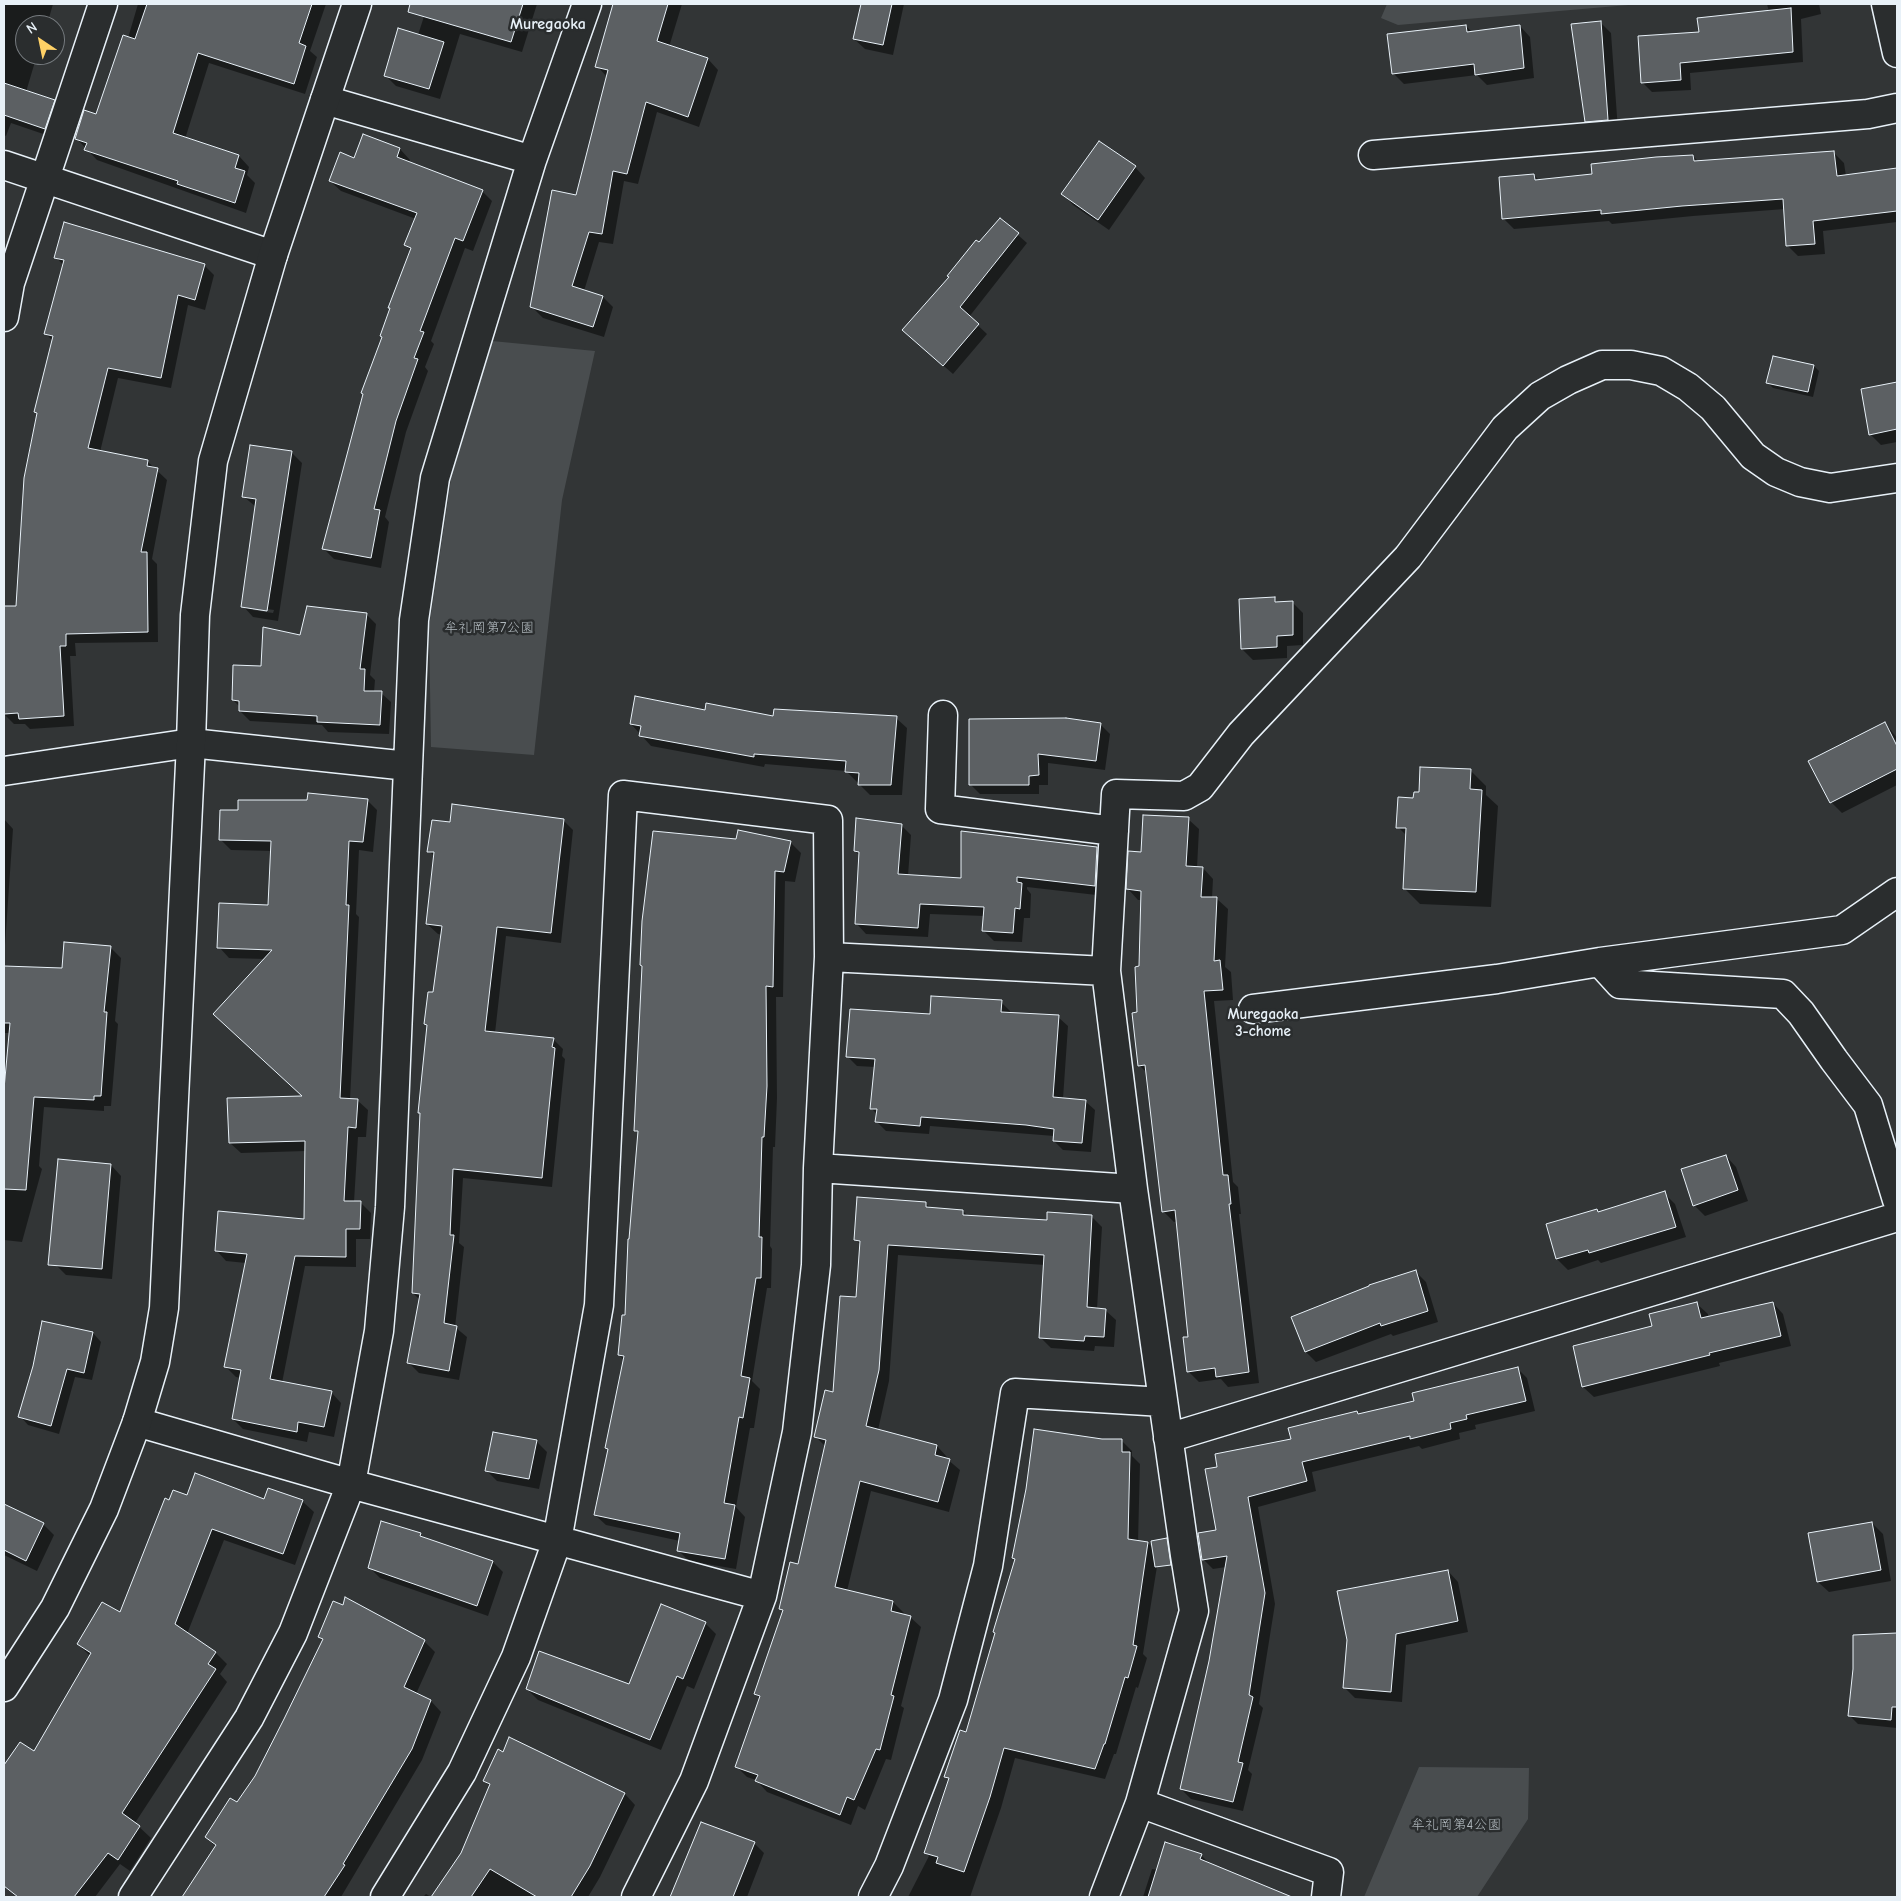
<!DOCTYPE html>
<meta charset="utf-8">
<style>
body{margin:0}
#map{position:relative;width:1901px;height:1901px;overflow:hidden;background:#323536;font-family:"Comic Neue",sans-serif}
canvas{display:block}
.frame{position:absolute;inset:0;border:5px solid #e8f1f8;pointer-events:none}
.north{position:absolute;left:15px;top:15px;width:50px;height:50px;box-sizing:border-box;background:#2a2d2e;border:1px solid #767b7f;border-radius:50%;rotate:326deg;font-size:14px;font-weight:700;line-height:20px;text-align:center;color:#e8f1f8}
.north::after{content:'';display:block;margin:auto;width:18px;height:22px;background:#ffd166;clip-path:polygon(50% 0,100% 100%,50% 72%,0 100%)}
</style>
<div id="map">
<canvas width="1901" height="1901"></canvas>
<div class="frame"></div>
<div class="north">N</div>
</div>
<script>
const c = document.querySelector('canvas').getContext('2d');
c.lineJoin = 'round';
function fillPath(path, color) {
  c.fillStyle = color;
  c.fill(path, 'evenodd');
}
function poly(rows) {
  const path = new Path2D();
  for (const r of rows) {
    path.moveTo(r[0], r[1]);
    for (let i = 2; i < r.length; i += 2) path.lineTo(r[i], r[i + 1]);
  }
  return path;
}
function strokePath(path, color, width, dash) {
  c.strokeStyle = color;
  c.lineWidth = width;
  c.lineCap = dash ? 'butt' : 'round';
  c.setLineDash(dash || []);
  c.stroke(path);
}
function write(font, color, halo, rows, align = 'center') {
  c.font = font + ' "Comic Neue","Klee One",sans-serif';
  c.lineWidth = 5;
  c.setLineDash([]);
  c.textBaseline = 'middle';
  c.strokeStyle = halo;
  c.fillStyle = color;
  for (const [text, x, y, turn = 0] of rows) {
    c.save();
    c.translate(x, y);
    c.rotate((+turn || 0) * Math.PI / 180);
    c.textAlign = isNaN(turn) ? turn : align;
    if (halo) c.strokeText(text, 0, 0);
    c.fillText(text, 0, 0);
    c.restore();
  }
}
fillPath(poly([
 [1387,4,1640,4,1398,25,1381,18],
 [492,341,595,351,562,500,534,755,431,747,429,627,451,479],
 [1419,1767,1529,1768,1528,1819,1477,1897,1364,1897]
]), '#494d4f');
fillPath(poly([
 [4,4,53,4,47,25,25,25,25,55,37,55,26,92,54,101,64,111,55,138,11,123,6,136,4,135],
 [138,4,326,4,310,51,317,57,305,94,209,63,185,139,239,156,249,167,247,175,255,183,246,213,97,160,76,138,97,115,128,38],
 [428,4,537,4,522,52,460,34,440,99,396,86,386,76,418,35],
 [620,4,682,4,669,47,708,59,718,70,699,127,657,112,638,184,624,181,613,244,599,242,584,291,603,297,613,307,604,337,543,318,532,307,576,196,607,77,597,66,613,30],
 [862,4,904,4,893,55,865,49,854,39],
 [1767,4,1819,4,1821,14,1801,19,1803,62,1690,73,1691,90,1652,92,1642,82,1700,33,1769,12],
 [1600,22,1611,33,1618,130,1597,132,1586,121],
 [1466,26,1472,32,1520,26,1530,37,1534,78,1487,85,1477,75,1404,84,1393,73],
 [364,135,400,149,410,160,409,163,482,191,492,201,473,251,465,248,431,341,434,344,425,367,428,371,406,432,385,517,389,522,381,568,334,559,324,549,383,337,411,251,406,245,416,219,341,191,330,181,355,159],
 [1833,152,1844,163,1846,176,1897,169,1897,222,1823,231,1825,254,1798,256,1787,245,1785,209,1693,216,1612,224,1609,221,1514,229,1504,219,1534,175,1539,180,1593,175,1693,156,1699,162],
 [1135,167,1145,178,1109,230,1073,205,1063,194],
 [1000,219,1027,243,969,317,987,334,953,374,913,339,979,244],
 [56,257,204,265,214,275,205,310,188,305,171,388,118,378,100,452,147,461,167,480,152,559,157,564,158,642,75,643,76,656,70,656,74,726,30,729,25,724,14,724,4,714,4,607,17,607,38,415,35,412,53,341,45,333,64,266],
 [1814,366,1819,371,1813,397,1773,388,1768,383],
 [1897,383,1897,442,1881,445,1870,434,1863,390],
 [291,452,302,463,278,621,253,617,243,606,256,507,243,496],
 [253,607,274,610,273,613,253,610],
 [1274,599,1279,603,1292,602,1303,613,1303,645,1287,646,1287,658,1253,660,1242,649],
 [366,614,376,624,370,675,375,680,374,692,381,693,391,702,389,734,328,732,322,725,250,721,240,711,240,707,233,700,262,668,301,636],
 [706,711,774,717,896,718,907,728,902,795,870,795,846,771,765,764,764,767,651,746,631,724],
 [1885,723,1897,738,1897,785,1842,813,1831,802],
 [1100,724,1110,734,1105,770,1048,763,1048,785,1039,785,1039,794,980,794,970,784],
 [1471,771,1486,786,1486,795,1498,806,1491,907,1420,904,1404,888,1407,836,1398,827,1415,800],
 [367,800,377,810,373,852,359,850,356,914,359,917,350,1100,357,1100,368,1110,366,1137,358,1137,354,1202,360,1202,371,1213,370,1239,356,1239,356,1267,305,1266,282,1383,331,1392,341,1403,334,1437,309,1432,307,1442,243,1429,233,1419,241,1378,236,1377,225,1366,246,1263,226,1261,216,1250,305,1220,306,1151,241,1153,230,1143,304,1097,265,959,229,958,219,947,270,906,272,851,231,850,221,840],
 [4,819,13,829,5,945,4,944],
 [1188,819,1199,829,1197,868,1203,868,1213,879,1212,898,1217,899,1228,909,1225,967,1231,972,1233,1000,1214,1001,1233,1182,1238,1187,1241,1214,1239,1214,1259,1383,1228,1387,1221,1379,1199,1382,1188,1371,1190,1338,1178,1221,1174,1222,1163,1211,1147,1073,1139,1065,1139,1013,1142,900,1138,900,1128,889,1142,853],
 [563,820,573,830,561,943,506,936,495,1033,553,1039,563,1049,562,1056,565,1059,552,1187,463,1178,459,1243,464,1247,455,1327,467,1337,459,1380,419,1373,409,1363,420,1300,413,1293,422,1115,419,1113,428,1027,425,1024,434,993,442,935,438,934,427,924,435,857,429,851,451,823],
 [901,825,911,835,908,876,963,880,1097,848,1107,858,1105,896,1027,887,1027,889,1031,894,1030,918,1024,918,1022,942,994,941,983,930,984,916,930,914,928,937,866,934,856,923,860,856,855,851],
 [737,841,790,842,801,853,795,882,785,881,783,997,776,997,777,1098,775,1147,773,1147,770,1246,772,1249,771,1288,767,1288,752,1381,760,1389,754,1428,750,1428,736,1507,745,1517,736,1569,689,1561,678,1550,680,1541,606,1525,595,1515,609,1450,606,1448,624,1360,619,1355,627,1317,639,1134,636,1130,643,967,641,965],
 [110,947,121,958,115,1021,118,1024,111,1106,104,1106,104,1111,44,1107,39,1166,42,1169,22,1242,4,1240,4,1103,10,1033,4,1033,4,967,63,970],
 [1001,1002,1010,1011,1010,1014,1058,1017,1068,1026,1063,1099,1085,1101,1095,1110,1091,1152,1063,1150,1054,1141,1054,1136,930,1126,929,1134,886,1131,877,1122,877,1114,872,1109,875,1067,857,1066,847,1056,931,1015],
 [1726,1156,1736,1167,1748,1201,1705,1216,1694,1205],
 [111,1165,121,1176,112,1279,66,1275,56,1265],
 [1664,1193,1675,1204,1686,1237,1601,1263,1598,1260,1568,1270,1557,1259,1548,1225,1596,1210,1599,1213],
 [925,1203,931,1208,963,1211,968,1216,1048,1221,1091,1216,1102,1227,1097,1309,1105,1310,1116,1320,1114,1347,1095,1346,1094,1351,1051,1348,1040,1337,1045,1265,898,1255,889,1381,878,1430,937,1446,947,1457,947,1459,960,1470,949,1512,871,1491,847,1591,893,1602,904,1613,903,1615,910,1617,921,1627,901,1706,904,1708,891,1760,886,1759,865,1810,858,1806,851,1825,767,1792,756,1780,747,1777,737,1767,761,1699,755,1694,784,1612,780,1609,799,1565,826,1447,816,1437,834,1393,857,1299,861,1245,856,1240],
 [1416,1272,1426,1282,1438,1322,1393,1336,1391,1334,1316,1362,1306,1352],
 [1773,1303,1783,1314,1791,1346,1719,1363,1720,1366,1594,1397,1583,1387,1654,1327,1697,1304,1708,1314,1708,1317],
 [43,1323,93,1333,101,1342,92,1380,75,1377,59,1434,28,1425,20,1416,34,1366],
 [1517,1368,1527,1378,1535,1411,1475,1425,1476,1429,1459,1433,1460,1439,1422,1449,1419,1446,1312,1472,1316,1491,1258,1507,1275,1604,1259,1704,1263,1708,1248,1770,1252,1774,1243,1811,1191,1799,1181,1789,1211,1661,1226,1567,1213,1569,1203,1559,1217,1531,1219,1468,1357,1413,1359,1415,1416,1402],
 [1102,1440,1121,1440,1132,1451,1132,1456,1140,1464,1138,1542,1148,1543,1159,1554,1143,1654,1147,1658,1138,1688,1136,1687,1116,1754,1114,1754,1105,1779,1015,1758,1001,1808,970,1897,908,1897,929,1856,926,1853,950,1781,946,1776,966,1733,1016,1560,1013,1558],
 [536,1441,547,1452,539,1489,497,1481,487,1471],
 [187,1497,265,1501,302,1501,314,1512,295,1565,224,1540,187,1634,216,1653,227,1664,220,1674,227,1682,135,1823,151,1838,130,1871,120,1864,95,1897,20,1897,4,1886,4,1767,20,1744,34,1753,91,1657,78,1644,120,1614,170,1502],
 [4,1505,43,1524,54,1535,37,1571,4,1555],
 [1872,1523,1883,1534,1891,1581,1829,1592,1818,1582],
 [420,1534,425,1539,493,1562,503,1572,488,1616,380,1578,369,1567],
 [1448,1571,1458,1582,1468,1632,1406,1645,1402,1702,1355,1698,1344,1687,1348,1640],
 [705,1623,716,1634,694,1689,687,1686,661,1750,538,1700,527,1689,630,1686],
 [1897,1635,1897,1728,1858,1724,1849,1715,1855,1669,1854,1636],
 [320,1637,424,1641,435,1652,416,1694,431,1701,441,1712,422,1760,341,1897,300,1897,270,1878,258,1897,184,1897,216,1847,206,1837,238,1804,256,1777,323,1641],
 [509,1739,625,1794,635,1805,600,1877,588,1897,432,1897,462,1854,491,1787,484,1781,504,1754],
 [754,1843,764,1853,747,1897,672,1897,686,1864],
 [1201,1855,1210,1864,1271,1889,1280,1897,1143,1897,1152,1869,1158,1870],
 [426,1894,431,1897,423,1897]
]), '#0007');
const building = poly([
 [147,4,312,4,299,43,306,46,294,84,198,53,173,133,239,155,235,168,245,171,235,203,177,184,178,181,84,150,87,143,75,139,84,110,96,114,123,35,135,39,147,4],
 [410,4,523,4,511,42,408,12,410,4],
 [613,4,668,4,657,41,708,58,688,117,646,102,627,174,613,171,602,234,589,232,572,286,603,296,593,327,530,307,552,190,576,195,608,70,595,67,613,4],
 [861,4,892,4,883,45,853,39,861,4],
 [1791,8,1793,52,1680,63,1681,80,1641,83,1638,36,1699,32,1697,18,1791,8],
 [1601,21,1608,120,1585,122,1571,24,1601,21],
 [1466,25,1467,32,1520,25,1524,68,1475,75,1474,64,1392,74,1387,34,1466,25],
 [398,28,444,42,429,89,384,76,398,28],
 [4,83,55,100,45,129,4,115,4,83],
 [363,134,400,148,397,157,483,190,463,241,455,238,420,331,424,332,414,358,418,359,396,421,374,509,380,510,371,558,322,549,363,394,361,393,382,337,380,336,390,308,388,308,411,248,404,245,417,213,329,181,340,152,354,158,363,134],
 [1099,141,1136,166,1098,220,1061,194,1099,141],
 [1834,151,1837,176,1897,168,1897,211,1813,221,1815,244,1786,246,1783,199,1682,206,1601,214,1601,210,1502,219,1499,177,1534,174,1535,180,1592,174,1591,164,1656,157,1693,155,1694,161,1834,151],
 [1000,218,1019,233,960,307,979,324,943,366,902,330,949,277,947,276,976,240,979,242,1000,218],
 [64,222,205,264,195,300,178,295,161,378,108,368,88,448,148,460,147,466,158,468,141,552,147,552,148,632,66,634,66,646,60,646,64,716,19,719,18,713,4,714,4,606,16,606,24,478,37,413,34,412,53,336,44,334,64,260,54,258,64,222],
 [1773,356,1814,365,1808,392,1766,383,1773,356],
 [1897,382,1897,429,1869,435,1861,389,1897,382],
 [250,445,292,451,267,611,241,607,256,499,242,497,250,445],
 [1275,597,1275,602,1293,601,1293,635,1277,636,1277,647,1241,649,1239,599,1275,597],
 [307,606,367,613,360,669,365,669,364,691,382,691,380,725,317,722,317,716,239,711,239,701,232,700,233,665,261,666,263,627,300,635,307,606],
 [635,696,705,710,706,703,773,716,774,709,897,716,891,785,858,785,859,773,845,772,846,761,754,754,754,757,639,736,641,726,630,724,635,696],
 [1066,718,1101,723,1096,761,1038,754,1039,775,1029,776,1029,785,969,785,969,719,1066,718],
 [1885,722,1897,746,1897,769,1830,803,1808,761,1885,722],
 [1420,767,1471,769,1470,789,1482,790,1476,892,1403,889,1406,828,1396,828,1398,797,1413,798,1414,792,1419,792,1420,767],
 [308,793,368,799,363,842,349,841,346,905,349,905,340,1098,358,1099,356,1128,348,1127,344,1201,361,1201,360,1229,346,1229,346,1257,295,1256,270,1379,332,1391,324,1427,298,1422,297,1432,232,1419,241,1370,224,1367,247,1254,215,1251,218,1211,304,1219,305,1141,229,1143,227,1098,302,1096,213,1014,272,950,217,948,219,903,268,905,271,841,219,840,220,810,238,810,238,800,307,800,308,793],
 [452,804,564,819,551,933,497,927,485,1031,554,1038,552,1047,555,1048,542,1178,453,1169,450,1235,454,1235,444,1323,457,1326,449,1371,407,1363,420,1294,412,1293,420,1113,418,1113,427,1025,424,1024,428,992,433,992,442,926,426,924,434,852,427,852,432,820,450,822,452,804],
 [1143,815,1189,817,1186,866,1203,867,1201,897,1217,897,1214,961,1220,960,1223,990,1204,991,1223,1175,1228,1175,1231,1204,1229,1204,1249,1372,1216,1377,1215,1368,1187,1372,1183,1337,1188,1337,1175,1210,1162,1212,1145,1065,1138,1066,1132,1013,1137,1012,1135,967,1139,966,1141,891,1126,889,1128,851,1141,852,1143,815],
 [856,818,902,824,898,874,961,878,961,831,1097,847,1095,886,1017,877,1017,882,1022,883,1020,909,1015,908,1013,933,982,931,984,907,920,904,918,928,855,924,859,852,854,851,856,818],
 [738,830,791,841,784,872,775,871,773,987,766,986,767,1086,764,1137,762,1137,759,1237,762,1237,761,1278,756,1278,741,1376,750,1378,743,1418,739,1417,724,1503,735,1505,725,1559,677,1551,680,1533,594,1515,608,1449,605,1448,624,1356,618,1355,622,1315,625,1315,628,1239,629,1239,638,1131,634,1131,642,966,640,965,642,921,653,831,736,839,738,830],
 [64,942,111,946,104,1012,107,1012,101,1096,94,1096,94,1100,34,1097,26,1190,4,1189,4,1089,10,1023,4,1023,4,966,62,968,64,942],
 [931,996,1002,1000,1001,1012,1059,1015,1053,1097,1086,1100,1082,1143,1053,1141,1054,1129,1026,1125,921,1117,920,1126,875,1122,877,1109,870,1109,875,1059,846,1057,850,1009,930,1014,931,996],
 [1726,1155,1738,1190,1693,1206,1681,1169,1726,1155],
 [58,1159,111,1164,102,1269,48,1265,58,1159],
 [1665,1191,1676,1227,1589,1253,1588,1250,1556,1259,1546,1224,1597,1209,1598,1212,1665,1191],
 [857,1197,926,1202,926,1207,963,1210,963,1215,1047,1220,1047,1212,1092,1215,1087,1307,1106,1309,1104,1337,1085,1336,1084,1341,1039,1338,1044,1255,888,1245,879,1370,866,1426,937,1445,935,1455,950,1459,938,1502,860,1481,835,1587,893,1601,891,1611,911,1616,891,1695,894,1696,880,1750,876,1749,854,1800,847,1797,840,1815,755,1781,758,1775,735,1767,760,1696,754,1694,783,1610,779,1609,790,1562,798,1564,826,1440,814,1437,825,1390,833,1392,840,1296,856,1297,860,1241,854,1240,857,1197],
 [1416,1270,1428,1311,1381,1326,1380,1323,1305,1352,1291,1317,1369,1286,1369,1285,1416,1270],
 [1697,1302,1701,1318,1773,1302,1781,1336,1709,1353,1710,1355,1582,1387,1573,1346,1652,1326,1649,1314,1697,1302],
 [42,1321,93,1332,84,1373,67,1369,51,1426,18,1417,33,1366,42,1321],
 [1518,1367,1526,1401,1466,1415,1467,1419,1450,1423,1451,1429,1410,1439,1410,1436,1302,1462,1307,1481,1248,1497,1265,1593,1249,1695,1253,1697,1238,1762,1243,1763,1233,1802,1180,1789,1209,1661,1227,1556,1202,1560,1198,1533,1216,1530,1205,1469,1217,1467,1215,1454,1291,1439,1288,1428,1357,1411,1358,1414,1414,1401,1412,1393,1518,1367],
 [1034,1429,1102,1439,1122,1439,1122,1452,1130,1452,1128,1539,1148,1542,1133,1645,1137,1646,1128,1678,1125,1677,1105,1744,1104,1744,1095,1769,1004,1748,990,1797,964,1872,936,1863,938,1857,924,1853,949,1778,944,1777,960,1730,966,1732,995,1633,993,1632,1015,1559,1012,1558,1026,1489,1034,1429],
 [493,1432,537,1440,529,1479,485,1471,493,1432],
 [195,1473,264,1499,268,1488,303,1500,283,1554,212,1529,175,1624,216,1652,208,1664,216,1669,122,1813,140,1826,118,1860,108,1853,74,1897,18,1897,4,1886,4,1765,20,1742,34,1751,91,1653,77,1644,102,1602,120,1612,165,1498,169,1500,173,1490,187,1495,195,1473],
 [4,1504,44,1523,26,1561,4,1550,4,1504],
 [381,1521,421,1533,420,1536,493,1561,477,1606,368,1568,381,1521],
 [1872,1522,1881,1570,1817,1582,1808,1533,1872,1522],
 [1167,1538,1171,1565,1155,1567,1151,1541,1167,1538],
 [1448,1570,1458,1621,1396,1634,1391,1692,1343,1688,1347,1640,1337,1591,1448,1570],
 [345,1597,425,1640,404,1687,431,1700,412,1749,343,1864,345,1865,324,1897,182,1897,216,1845,205,1837,230,1798,237,1802,255,1776,284,1719,323,1639,318,1637,333,1601,343,1605,345,1597],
 [661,1604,706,1622,683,1679,677,1676,650,1740,526,1689,539,1651,629,1684,661,1604],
 [1897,1633,1897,1707,1892,1707,1891,1720,1848,1716,1853,1669,1853,1635,1897,1633],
 [509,1737,625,1793,590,1866,571,1897,537,1897,490,1869,471,1897,431,1897,461,1853,490,1784,483,1781,498,1749,503,1752,509,1737],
 [701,1822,755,1842,733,1897,670,1897,701,1822],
 [1165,1842,1202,1854,1200,1859,1292,1897,1148,1897,1165,1842]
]);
fillPath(building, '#5c6063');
strokePath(building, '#e8f1f8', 1);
const street = poly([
 [1886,4,1897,53],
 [325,100,532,160],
 [1373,155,1868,114,1897,108],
 [4,165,273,255],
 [4,317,10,283,103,4],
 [943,715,940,809,1114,831],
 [4,771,191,743,408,766],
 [829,957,1106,971,1133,1189,1185,1555,1194,1611,1140,1803,1104,1897],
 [1600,962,1620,984,1783,994,1801,1013,1834,1060,1868,1105,1897,1200],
 [1106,971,1116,794,1184,796,1200,787,1241,734,1408,557,1505,428,1540,396,1568,380,1602,365,1631,365,1661,371,1688,387,1713,408,1753,456,1776,472,1800,482,1830,488,1897,478],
 [1253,1009,1497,979,1600,962,1842,930,1897,892],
 [818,1168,1133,1189],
 [137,1422,351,1484,762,1596],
 [1168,1438,1897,1217],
 [1140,1803,1329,1872,1326,1897],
 [133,1897,249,1718,293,1633,351,1484,379,1331,390,1207,414,620,435,478,532,160,587,4],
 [385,1897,462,1772,516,1657,557,1541,599,1305,623,795,828,820,829,957,818,1168,816,1265,797,1432,762,1596,694,1781,636,1897],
 [873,1897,889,1866,953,1700,988,1566,1015,1393,1163,1402]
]);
const secondary = poly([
 [4,1687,55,1608,104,1509,137,1422,155,1362,164,1308,191,743,195,615,213,461,273,255,357,4]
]);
strokePath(street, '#e8f1f8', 31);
strokePath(secondary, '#e8f1f8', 31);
strokePath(street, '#2a2d2e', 28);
strokePath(secondary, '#2a2d2e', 28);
write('14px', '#b0b8bd', '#2a2d2e', [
 ["牟礼岡第7公園",489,628],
 ["牟礼岡第4公園",1456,1825]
]);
write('bold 15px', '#e8f1f8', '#2a2d2e', [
 ["Muregaoka",1263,1015],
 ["3-chome",1263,1032]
]);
write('bold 16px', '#e8f1f8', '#2a2d2e', [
 ["Muregaoka",548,24]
]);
</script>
